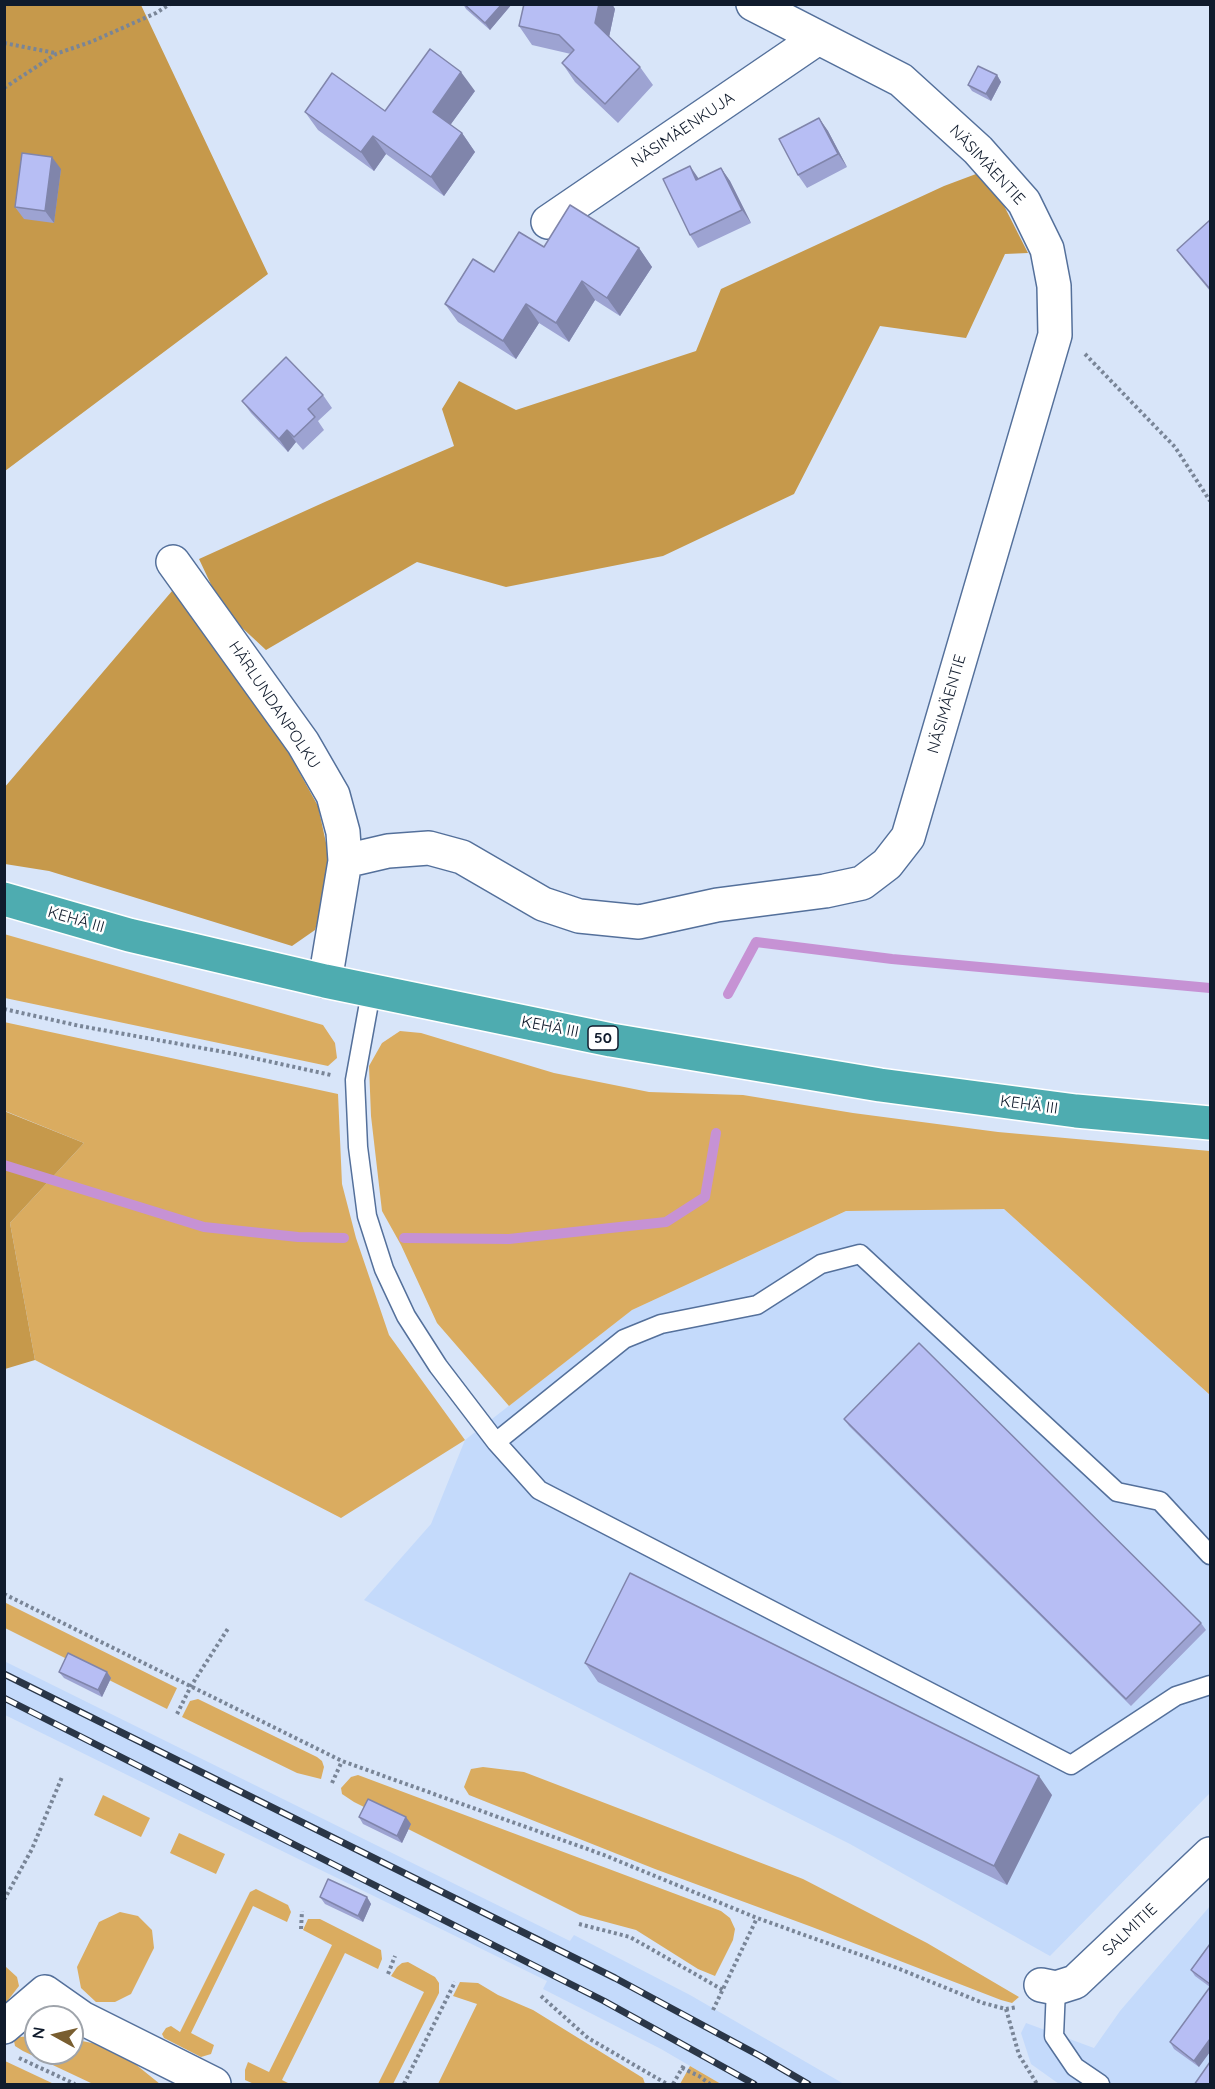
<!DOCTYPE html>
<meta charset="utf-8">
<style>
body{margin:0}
#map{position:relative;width:1215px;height:2089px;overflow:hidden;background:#d8e5f9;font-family:Quicksand,sans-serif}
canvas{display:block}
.frame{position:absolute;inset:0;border:6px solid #101b2c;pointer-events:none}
.north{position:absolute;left:24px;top:2005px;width:60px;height:60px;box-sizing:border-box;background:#fff;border:2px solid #9fa4ab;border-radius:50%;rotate:278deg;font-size:16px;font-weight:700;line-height:24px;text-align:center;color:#101b2c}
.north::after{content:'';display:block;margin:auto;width:21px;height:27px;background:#795e30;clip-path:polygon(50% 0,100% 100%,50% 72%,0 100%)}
</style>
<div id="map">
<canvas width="1215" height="2089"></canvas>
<div class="frame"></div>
<div class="north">N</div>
</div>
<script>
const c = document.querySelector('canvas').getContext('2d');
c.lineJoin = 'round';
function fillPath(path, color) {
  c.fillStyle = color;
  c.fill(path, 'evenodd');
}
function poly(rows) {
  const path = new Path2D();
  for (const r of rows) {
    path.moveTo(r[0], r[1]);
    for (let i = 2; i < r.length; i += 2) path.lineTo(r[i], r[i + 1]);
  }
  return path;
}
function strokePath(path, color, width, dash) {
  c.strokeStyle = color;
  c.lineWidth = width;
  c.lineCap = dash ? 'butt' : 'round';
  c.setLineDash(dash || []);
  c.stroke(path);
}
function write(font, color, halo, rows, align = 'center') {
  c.font = font + ' Quicksand,sans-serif';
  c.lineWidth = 5;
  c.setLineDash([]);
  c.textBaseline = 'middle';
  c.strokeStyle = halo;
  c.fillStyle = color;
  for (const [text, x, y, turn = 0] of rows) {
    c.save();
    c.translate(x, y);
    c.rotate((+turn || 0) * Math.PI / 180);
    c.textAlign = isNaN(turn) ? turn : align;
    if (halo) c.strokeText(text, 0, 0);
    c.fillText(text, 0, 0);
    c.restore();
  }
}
fillPath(poly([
 [1004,1209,1210,1395,1210,1793,1050,1956,850,1844,364,1600,431,1524,465,1440,632,1310,846,1211],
 [4,1661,570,1941,574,1935,690,1995,844,2084,721,2084,661,2049,543,1989,547,1981,5,1715],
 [1210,1906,1210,2084,1059,2084,1031,2064,1021,2033,1026,2023,1094,2048,1120,2011]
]), '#c4dafb');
fillPath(poly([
 [4,934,323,1025,335,1043,337,1058,328,1066,5,998],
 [4,1022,338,1094,342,1184,356,1238,389,1335,465,1440,341,1518,35,1360,10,1223,84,1143,5,1111],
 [400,1031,421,1033,554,1073,649,1092,743,1095,853,1113,998,1132,1210,1151,1210,1395,1004,1209,846,1211,632,1310,509,1406,437,1323,401,1245,382,1211,371,1116,369,1066,382,1043],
 [4,1602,177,1688,167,1709,5,1628],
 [198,1699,317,1757,322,1761,324,1767,321,1779,297,1773,182,1717,190,1701],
 [483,1767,524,1772,803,1879,927,1943,1019,1997,1012,2003,1001,2000,812,1927,655,1869,469,1795,464,1787,471,1769],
 [358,1775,721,1911,730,1918,735,1929,733,1940,715,1976,698,1969,636,1930,580,1915,354,1802,342,1794,341,1788,351,1777],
 [103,1795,150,1818,141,1837,94,1815],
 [179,1833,225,1854,216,1874,170,1853],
 [256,1889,288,1905,291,1912,287,1922,253,1906,191,2033,214,2045,211,2054,201,2057,164,2038,162,2034,166,2028,171,2026,180,2032,250,1892],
 [120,1912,138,1916,152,1930,154,1948,131,1994,115,2002,96,2002,81,1988,77,1967,99,1922],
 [308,1919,320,1919,381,1950,382,1959,378,1969,345,1953,282,2080,290,2084,254,2084,245,2080,245,2070,248,2062,269,2072,332,1945,303,1930],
 [408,1962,435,1977,439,1983,439,1993,393,2084,378,2084,424,1992,391,1976,397,1967,402,1963],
 [5,1966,17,1977,19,1986,5,2004],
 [460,1982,478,1983,498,1995,533,2010,643,2078,645,2084,438,2084,477,2004,453,1996],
 [36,2036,36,2053,72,2053,72,2039,97,2044,129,2059,160,2084,93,2084,23,2051,15,2046,14,2041,19,2037],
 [4,2061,5,2061,54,2084,5,2084],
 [690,2066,721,2084,680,2084]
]), '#daac60');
fillPath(poly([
 [5,5,141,5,268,274,5,471],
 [976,174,997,192,1028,253,1005,254,966,338,880,326,794,494,663,556,506,587,417,562,266,650,223,610,199,559,327,501,454,446,442,409,459,381,516,410,696,351,721,289,944,186],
 [178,584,266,712,318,806,328,852,325,899,315,930,292,946,49,871,5,864,4,788],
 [4,1111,84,1143,10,1223,35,1360,5,1369]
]), '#c6994b');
strokePath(poly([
 [728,994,756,942,892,959,1210,988],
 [4,1165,204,1227,298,1237,344,1238],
 [404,1238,509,1239,666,1222,705,1197,716,1133]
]), '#c692d4', 10);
const service = poly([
 [371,992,355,1080,358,1147,367,1216,384,1269,406,1316,438,1366,496,1442,539,1490,1071,1765,1176,1696,1210,1685],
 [496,1442,624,1339,661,1324,757,1305,821,1264,860,1254,1117,1492,1160,1501,1210,1555],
 [1056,1988,1054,2036,1075,2067,1100,2084]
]);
const minor = poly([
 [548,222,818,38],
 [173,562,303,743,333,795,343,832,345,861,325,981],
 [345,861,388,851,429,848,462,857,543,904,579,916,639,922,717,905,825,891,862,883,887,864,908,837,1055,335,1054,286,1047,249,1024,202,978,150,901,80,753,4],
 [1041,1985,1056,1988,1075,1982,1210,1854],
 [4,2027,45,1992,82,2018,214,2084]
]);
const trunk = poly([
 [4,899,129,935,325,981,611,1040,880,1085,1076,1111,1210,1123]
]);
strokePath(service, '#54709b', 21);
strokePath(minor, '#54709b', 36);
strokePath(trunk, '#fff', 36);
strokePath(poly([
 [4,43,55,53],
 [4,88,56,54,93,41,156,13,170,4],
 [1085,354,1175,447,1210,501],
 [4,1009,80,1026,235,1054,331,1075],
 [4,1594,342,1761,604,1855,757,1918,897,1968,983,2003,1006,2009,1017,2007],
 [177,1714,191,1686,229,1627],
 [332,1783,342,1761],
 [4,1900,32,1849,62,1777],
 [579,1924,630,1937,723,1990],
 [301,1929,302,1911],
 [388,1974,395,1956],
 [541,1996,588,2038,667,2084],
 [1006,2009,1019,2055,1037,2084],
 [713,2010,757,1918],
 [19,2058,75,2084],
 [682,2068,699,2076,710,2084],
 [404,2084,455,1982],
 [673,2084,684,2065]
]), '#798597', 4, [3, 3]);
strokePath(service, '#fff', 18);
strokePath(minor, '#fff', 33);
strokePath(trunk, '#4eacb0', 33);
const rail = poly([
 [4,1674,615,1978,760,2056,808,2084],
 [4,1698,604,2001,754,2084]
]);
strokePath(rail, '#2a3647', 7);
strokePath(rail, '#fff', 4.5, [14]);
fillPath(poly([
 [463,4,512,4,490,30,466,9],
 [524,4,612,4,615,9,609,37,640,67,653,85,618,123,575,82,562,63,571,54,532,45,519,26],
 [997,75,1001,82,991,101,972,91,968,85],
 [475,91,450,125,462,133,475,152,444,196,386,154,374,171,318,130,305,112,385,111],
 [819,118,828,131,847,167,807,188,798,175],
 [721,168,730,181,751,223,698,248,690,235,698,179],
 [61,169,54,223,24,219,15,207],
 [1210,220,1210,291,1186,262,1177,250],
 [544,247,639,248,652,267,620,316,595,300,569,342,539,323,516,359,458,322,445,304],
 [323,395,332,408,318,421,324,430,303,450,296,442,288,452,251,413,242,401],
 [844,1419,1201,1623,1206,1630,1131,1706,849,1426],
 [585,1663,1052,1795,1007,1885,598,1682],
 [59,1672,107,1672,111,1678,102,1697,64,1678],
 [359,1817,411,1824,402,1843,363,1824],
 [320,1897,367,1897,371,1904,363,1922,325,1904],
 [1210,1944,1210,1987,1195,1976,1191,1970],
 [1210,1987,1199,2067,1174,2049,1170,2042]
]), '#9da3d2');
fillPath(poly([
 [502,4,512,4,490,30,485,23],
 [599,4,612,4,615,9,608,42,595,23],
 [461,72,475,91,446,131,433,112],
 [997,75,1001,82,991,101,986,94],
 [819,118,828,131,847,167,838,154],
 [462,133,475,152,444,196,431,177],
 [373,136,386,154,374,171,361,152],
 [52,157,61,169,54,223,45,211],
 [690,166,699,179,696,180],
 [721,168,730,181,751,223,742,210],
 [639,248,652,267,620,316,607,298],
 [582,281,595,300,569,342,556,323],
 [526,304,539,323,516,359,503,341],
 [287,430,296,442,288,452,279,439],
 [107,1672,111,1678,102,1697,98,1690],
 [1039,1776,1052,1795,1007,1885,994,1866],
 [406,1817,411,1824,402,1843,397,1836],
 [367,1897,371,1904,363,1922,358,1916],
 [1210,2039,1210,2052,1199,2067,1194,2061]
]), '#8085ab');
const building = poly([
 [464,4,502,4,485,23,464,4],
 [524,4,599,4,595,23,640,67,605,104,562,63,574,50,559,35,519,26,524,4],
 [430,49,461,72,433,112,462,133,431,177,373,136,361,152,305,112,332,73,385,111,430,49],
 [978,66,997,75,986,94,968,85,978,66],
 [819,118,838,154,798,175,779,139,819,118],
 [22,153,52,157,45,211,15,207,22,153],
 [690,166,696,180,721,168,742,210,690,235,663,179,690,166],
 [570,205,639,248,607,298,582,281,556,323,526,304,503,341,445,304,473,259,494,272,519,232,544,247,570,205],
 [1210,220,1210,289,1177,250,1210,220],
 [286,357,323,395,308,409,315,417,294,437,287,430,279,439,242,401,286,357],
 [919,1343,1201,1623,1126,1699,844,1419,919,1343],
 [630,1573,1039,1776,994,1866,585,1663,630,1573],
 [68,1653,107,1672,98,1690,59,1672,68,1653],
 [368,1799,406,1817,397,1836,359,1817,368,1799],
 [328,1879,367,1897,358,1916,320,1897,328,1879],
 [1210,1944,1210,1984,1191,1970,1210,1944],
 [1210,1987,1210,2039,1194,2061,1170,2042,1210,1987],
 [1210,2062,1210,2085,1194,2085,1210,2062]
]);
fillPath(building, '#b7bef4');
strokePath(building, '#8085ab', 1.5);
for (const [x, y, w] of [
 [603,1038,30]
]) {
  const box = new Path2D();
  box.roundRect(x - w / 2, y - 12, w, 24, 4.5);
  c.fillStyle = '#fff';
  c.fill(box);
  strokePath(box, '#101b2c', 1.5);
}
write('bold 15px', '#101b2c', null, [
 ["50",603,1038]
]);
write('16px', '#101b2c', '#fff', [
 ["NÄSIMÄENKUJA",683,130,-34],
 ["NÄSIMÄENTIE",987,165,47],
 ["NÄSIMÄENTIE",947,704,-74],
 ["HÄRLUNDANPOLKU",274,705,56],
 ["KEHÄ III",76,920,16],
 ["KEHÄ III",550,1027,11],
 ["KEHÄ III",1029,1105,8],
 ["SALMITIE",1130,1930,-43]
]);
</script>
